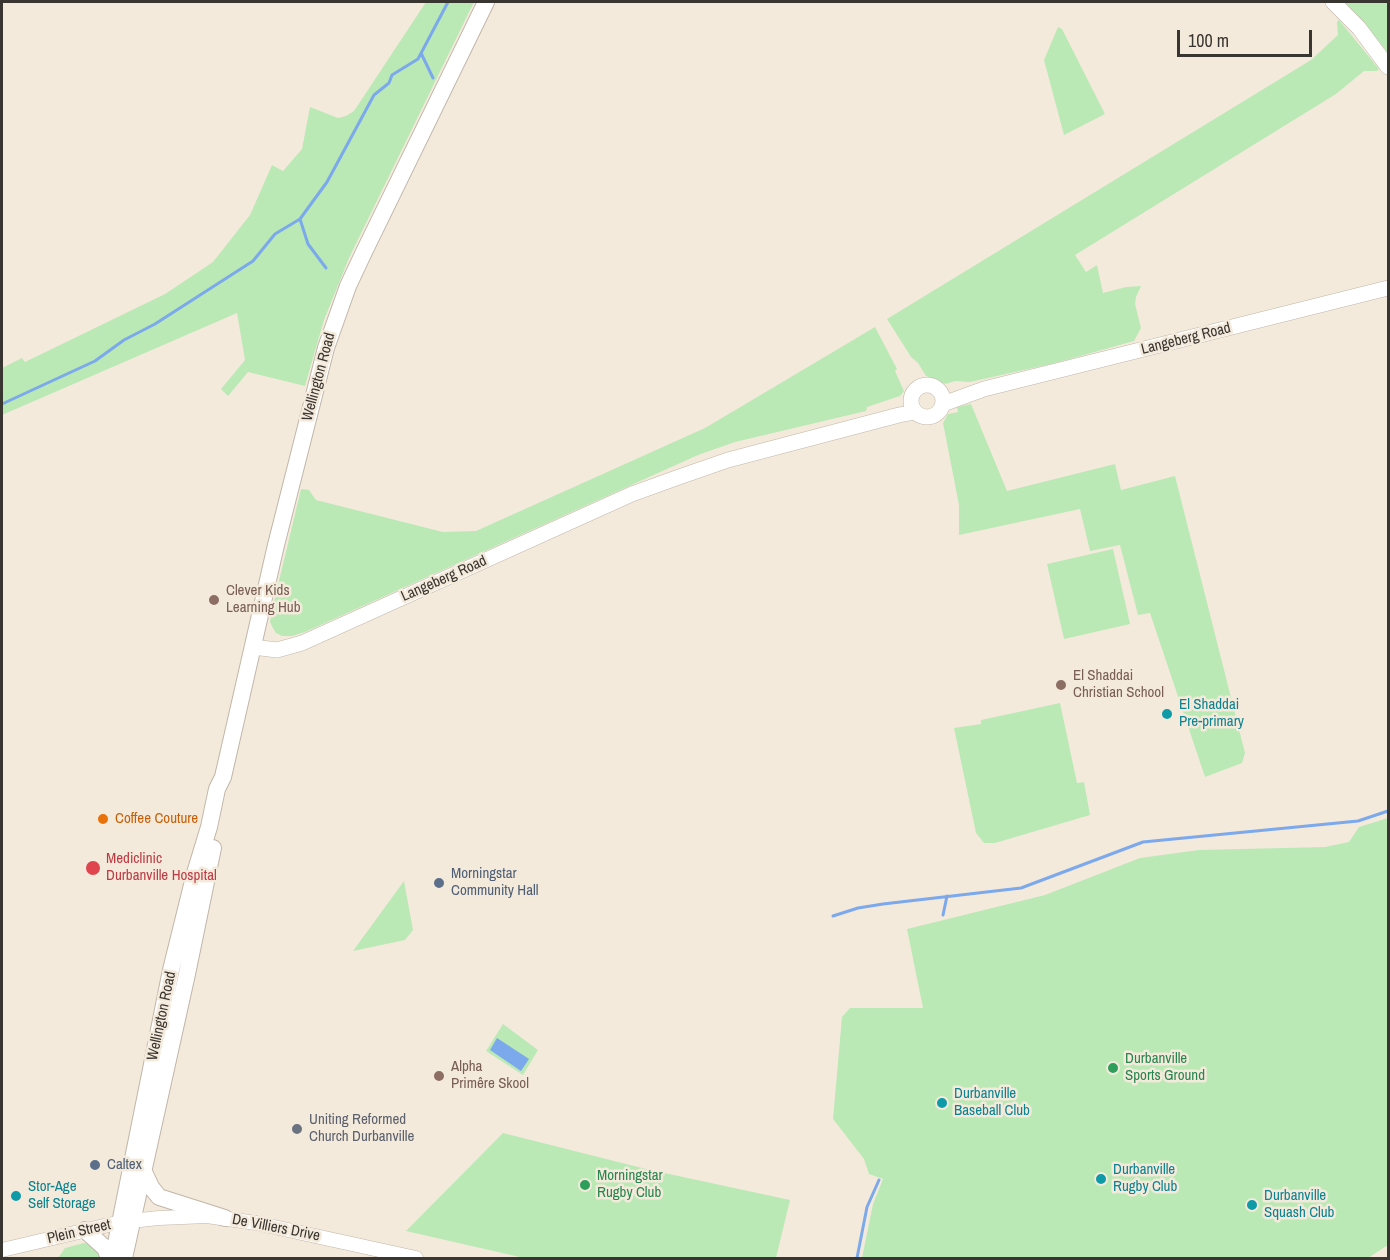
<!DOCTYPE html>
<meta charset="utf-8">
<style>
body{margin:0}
#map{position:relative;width:1390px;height:1260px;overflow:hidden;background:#f4eadc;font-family:"Archivo Narrow",sans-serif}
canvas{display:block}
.frame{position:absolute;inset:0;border:3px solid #393530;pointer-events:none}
.scale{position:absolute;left:1177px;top:30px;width:135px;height:27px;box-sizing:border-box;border:3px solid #393530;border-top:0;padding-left:8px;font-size:18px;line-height:21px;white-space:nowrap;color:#393530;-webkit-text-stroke:4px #f4eadc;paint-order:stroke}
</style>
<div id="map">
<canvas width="1390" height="1260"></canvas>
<div class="frame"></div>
<div class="scale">100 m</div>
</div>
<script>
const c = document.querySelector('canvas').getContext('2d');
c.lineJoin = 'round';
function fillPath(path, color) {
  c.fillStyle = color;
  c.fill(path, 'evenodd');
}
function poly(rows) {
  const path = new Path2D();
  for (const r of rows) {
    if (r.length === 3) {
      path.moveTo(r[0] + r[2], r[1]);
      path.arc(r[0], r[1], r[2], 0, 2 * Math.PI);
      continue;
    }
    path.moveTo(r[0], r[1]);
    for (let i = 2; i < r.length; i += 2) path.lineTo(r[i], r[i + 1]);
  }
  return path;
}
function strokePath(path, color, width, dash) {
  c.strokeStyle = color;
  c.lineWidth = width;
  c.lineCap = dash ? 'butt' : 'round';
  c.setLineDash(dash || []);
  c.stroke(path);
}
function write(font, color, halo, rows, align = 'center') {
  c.font = font + ' "Archivo Narrow",sans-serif';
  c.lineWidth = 5;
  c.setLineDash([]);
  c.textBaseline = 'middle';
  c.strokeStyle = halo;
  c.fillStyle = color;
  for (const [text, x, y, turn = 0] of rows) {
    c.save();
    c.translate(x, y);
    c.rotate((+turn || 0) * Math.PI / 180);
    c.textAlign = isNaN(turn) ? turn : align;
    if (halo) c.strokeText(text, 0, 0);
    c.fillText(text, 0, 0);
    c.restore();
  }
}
fillPath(poly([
 [426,2,474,2,349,258,324,320,305,386,248,372,228,396,221,389,245,360,237,313,2,415,2,368,22,358,25,362,165,294,213,262,250,215,272,165,283,171,302,149,310,107,338,118,346,116,354,111],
 [1344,2,1388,2,1388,53,1368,28],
 [1339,20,1379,69,1377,71,1364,71,1336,94,1075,255,1086,272,1097,265,1103,293,1126,287,1141,286,1136,297,1135,304,1141,328,1134,341,1055,363,970,382,955,381,946,384,926,376,918,363,911,357,887,319,1311,60,1338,35,1337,22],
 [1058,27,1062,29,1105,114,1064,135,1044,60],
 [875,327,897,369,895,371,904,391,900,396,867,407,866,411,735,442,698,455,305,632,292,636,282,636,276,633,273,628,270,622,272,610,301,489,309,490,316,500,443,532,476,531,705,428],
 [971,404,1007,491,1115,464,1121,490,1175,476,1245,753,1242,763,1205,777,1150,613,1138,615,1120,545,1090,551,1080,509,959,535,959,505,943,423,948,414,958,412,957,407],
 [1113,549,1130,624,1064,639,1047,564],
 [1060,703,1077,783,1084,782,1090,815,995,843,984,843,976,833,954,728,981,724,981,720],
 [1388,818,1388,1245,1368,1258,862,1258,873,1204,883,1179,869,1174,864,1159,833,1119,842,1017,850,1008,923,1008,907,929,1045,895,1140,858,1199,850,1325,847,1349,842,1359,827],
 [404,881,413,930,405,940,353,951],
 [503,1024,538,1050,523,1075,486,1051],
 [503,1133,646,1169,790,1200,776,1258,524,1258,406,1231],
 [84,1243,92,1244,102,1258,58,1258,65,1248]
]), '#bae9b6');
fillPath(poly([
 [497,1038,529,1059,521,1071,490,1050]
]), '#7ba9eb');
strokePath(poly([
 [421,53,433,78],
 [300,219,308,244,326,268],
 [2,404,95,361,124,340,155,324,253,261,275,234,300,219,327,182,374,95,389,83,392,75,418,59,448,2],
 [943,915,947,896],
 [833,916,858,908,883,904,1021,888,1143,842,1358,821,1388,811],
 [857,1258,867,1207,879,1180]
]), '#7ba9eb', 3);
const tertiary = poly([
 [2,1250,121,1222,159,1218,207,1216,256,1223,416,1258]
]);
const secondary = poly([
 [1333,2,1359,28,1388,67],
 [927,401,16],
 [943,404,984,389,1388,288],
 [253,647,277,650,302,643,632,494,679,477,728,460,899,415,915,412]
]);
const primary = poly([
 [144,1172,151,1187,159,1197,225,1218],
 [85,1230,105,1248,109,1258],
 [113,1258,171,970,195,873,209,827,217,789,223,777,276,545,326,348,348,286,363,254,486,2],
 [124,1258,187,974,213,848]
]);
strokePath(tertiary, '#c0b6a9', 15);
strokePath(secondary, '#c0b6a9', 16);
strokePath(primary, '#c0b6a9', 18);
strokePath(tertiary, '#fff', 14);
strokePath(secondary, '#fff', 15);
strokePath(primary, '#fff', 16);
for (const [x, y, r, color] of [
 [214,600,6,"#8d6e63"],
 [1061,685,6,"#8d6e63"],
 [1167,714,6,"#0f9aa8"],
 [103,819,6,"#e8710a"],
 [93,868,8,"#e0444e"],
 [439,883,6,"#5c6f8a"],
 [1113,1068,6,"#2e9e5b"],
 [439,1076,6,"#8d6e63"],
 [942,1103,6,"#0f9aa8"],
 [297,1129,6,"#6b7280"],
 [95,1165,6,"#5c6f8a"],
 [1101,1179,6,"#0f9aa8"],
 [585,1185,6,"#2e9e5b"],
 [16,1196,6,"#0f9aa8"],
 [1252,1205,6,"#0f9aa8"]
]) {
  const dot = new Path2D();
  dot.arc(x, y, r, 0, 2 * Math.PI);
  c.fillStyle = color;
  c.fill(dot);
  strokePath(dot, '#f4eadc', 2);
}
write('15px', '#393530', '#f4eadc', [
 ["Langeberg Road",1186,339,-14],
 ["Wellington Road",319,377,-75],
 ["Langeberg Road",444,579,-24],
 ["Wellington Road",162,1016,-78],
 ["De Villiers Drive",276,1228,11],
 ["Plein Street",79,1232,-13]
]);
write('15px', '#785e54', '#f4eadc', [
 ["Clever Kids",226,591],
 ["Learning Hub",226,608],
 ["El Shaddai",1073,676],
 ["Christian School",1073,693],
 ["Alpha",451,1067],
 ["Primêre Skool",451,1084]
], 'left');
write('15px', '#0d838f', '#f4eadc', [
 ["El Shaddai",1179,705],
 ["Pre-primary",1179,722],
 ["Durbanville",954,1094],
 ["Baseball Club",954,1111],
 ["Durbanville",1113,1170],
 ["Rugby Club",1113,1187],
 ["Stor-Age",28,1187],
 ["Self Storage",28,1204],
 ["Durbanville",1264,1196],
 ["Squash Club",1264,1213]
], 'left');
write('15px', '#c56008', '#f4eadc', [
 ["Coffee Couture",115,819]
], 'left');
write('15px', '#be3a42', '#f4eadc', [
 ["Mediclinic",106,859],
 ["Durbanville Hospital",106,876]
], 'left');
write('15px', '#4e5e75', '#f4eadc', [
 ["Morningstar",451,874],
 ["Community Hall",451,891],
 ["Caltex",107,1165]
], 'left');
write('15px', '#27864d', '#f4eadc', [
 ["Durbanville",1125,1059],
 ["Sports Ground",1125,1076],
 ["Morningstar",597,1176],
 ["Rugby Club",597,1193]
], 'left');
write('15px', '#5b616d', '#f4eadc', [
 ["Uniting Reformed",309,1120],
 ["Church Durbanville",309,1137]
], 'left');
</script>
